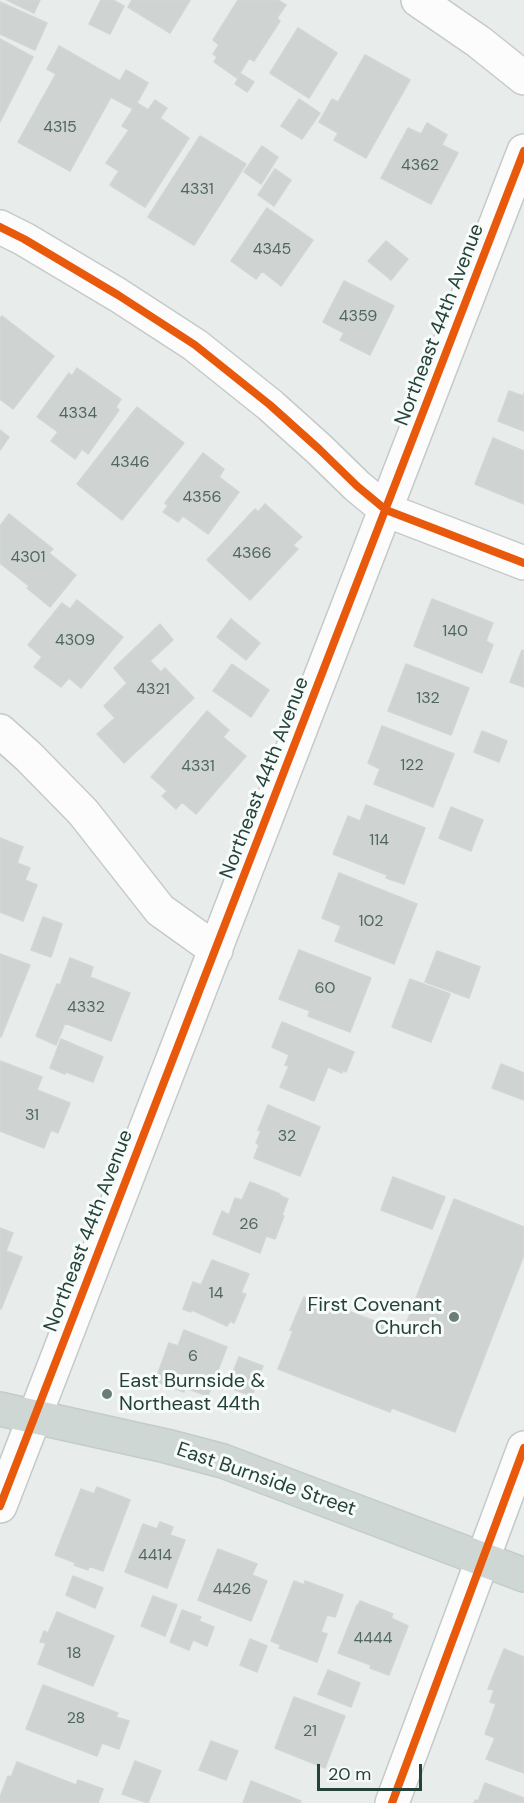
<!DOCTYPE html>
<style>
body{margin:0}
#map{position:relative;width:524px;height:1803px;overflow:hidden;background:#e8edeb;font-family:"DM Sans",sans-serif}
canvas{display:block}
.scale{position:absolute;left:317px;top:1764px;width:105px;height:27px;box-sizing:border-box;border:3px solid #24423a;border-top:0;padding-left:8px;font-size:18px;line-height:21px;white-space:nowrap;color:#24423a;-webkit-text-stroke:4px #f7fbf9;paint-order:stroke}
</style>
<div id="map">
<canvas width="524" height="1803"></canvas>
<div class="scale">20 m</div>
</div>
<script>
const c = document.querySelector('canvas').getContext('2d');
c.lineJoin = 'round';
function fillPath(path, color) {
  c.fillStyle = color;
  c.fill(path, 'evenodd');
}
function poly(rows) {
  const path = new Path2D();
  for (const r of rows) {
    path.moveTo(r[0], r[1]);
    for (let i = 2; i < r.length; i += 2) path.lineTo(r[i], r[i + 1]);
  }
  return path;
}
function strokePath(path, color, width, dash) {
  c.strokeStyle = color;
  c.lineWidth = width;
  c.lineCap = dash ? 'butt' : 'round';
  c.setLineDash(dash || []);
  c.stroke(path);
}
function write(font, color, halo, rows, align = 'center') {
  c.font = font + ' "DM Sans",sans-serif';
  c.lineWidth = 6;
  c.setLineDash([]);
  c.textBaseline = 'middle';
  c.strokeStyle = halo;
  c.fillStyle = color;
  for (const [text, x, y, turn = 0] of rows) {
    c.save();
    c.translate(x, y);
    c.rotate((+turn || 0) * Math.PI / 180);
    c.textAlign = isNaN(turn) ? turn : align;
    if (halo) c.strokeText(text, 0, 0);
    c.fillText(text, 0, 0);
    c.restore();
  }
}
const building = poly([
 [7,0,40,0,34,13,7,0],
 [101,0,113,0,124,6,110,34,89,24,101,0],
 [132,0,190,0,170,33,128,7,132,0],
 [238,0,278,0,286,5,277,18,280,21,254,61,249,58,237,78,214,62,217,57,213,54,219,45,213,40,238,0],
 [0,2,47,23,35,50,0,34,0,2],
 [298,28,337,53,309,98,270,73,298,28],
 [0,39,33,57,0,122,0,39],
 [59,46,120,81,126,70,148,83,137,103,148,110,155,100,167,108,160,118,189,138,145,207,110,185,119,171,106,163,129,130,122,126,133,109,111,97,70,171,18,142,56,74,47,69,59,46],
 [365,55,410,80,366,158,334,140,338,133,319,122,332,99,338,102,365,55],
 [241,74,254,82,247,92,235,84,241,74],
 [299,99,320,113,302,139,281,126,299,99],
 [427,123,447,135,442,145,458,153,431,204,381,178,408,128,421,134,427,123],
 [200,136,246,164,194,245,148,217,200,136],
 [262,146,278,157,261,184,244,172,262,146],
 [275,169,291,180,274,206,258,195,275,169],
 [267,208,313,240,281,286,262,271,256,279,231,261,267,208],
 [386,241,408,259,391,280,368,261,386,241],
 [344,281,394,306,370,355,340,340,344,333,323,322,344,281],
 [2,316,54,356,13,409,0,399,0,318,2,316],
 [77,368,121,399,116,407,119,410,88,454,82,449,75,459,51,441,58,432,37,417,69,373,72,376,77,368],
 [509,391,523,396,524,393,524,431,498,421,509,391],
 [137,407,184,443,122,520,77,484,137,407],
 [0,430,9,437,0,450,0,430],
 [493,438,524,451,524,504,475,484,493,438],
 [203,453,224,469,219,477,239,492,208,534,183,516,178,522,163,512,168,506,165,503,203,453],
 [265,504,302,537,293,545,298,549,250,600,207,560,255,509,258,512,265,504],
 [9,514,53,549,49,553,76,575,50,607,27,588,29,586,0,563,0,526,9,514],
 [432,599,493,623,486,641,493,645,482,673,414,646,432,599],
 [77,600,123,637,81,688,69,678,61,687,34,667,42,657,28,645,62,603,70,609,77,600],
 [231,619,260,643,246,660,217,637,231,619],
 [160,624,173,640,150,661,161,672,165,668,194,698,124,763,97,734,115,718,104,706,127,683,114,668,160,624],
 [522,650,524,651,524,687,510,682,522,650],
 [232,664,269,690,251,717,213,691,232,664],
 [406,664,469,688,451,735,388,711,406,664],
 [207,711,229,730,223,737,246,756,196,814,182,802,176,809,162,796,167,791,151,777,207,711],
 [382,726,454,754,433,807,374,784,380,769,368,763,382,726],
 [482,731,507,741,499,762,474,752,482,731],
 [366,805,425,828,404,884,386,878,387,875,333,854,348,816,360,821,366,805],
 [451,807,483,820,471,851,439,838,451,807],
 [0,838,23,847,17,863,30,868,25,880,37,885,23,921,0,912,0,838],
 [339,873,417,904,394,964,335,941,341,926,322,918,339,873],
 [43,917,62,924,51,957,31,950,43,917],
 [299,950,371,978,350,1032,308,1016,310,1011,279,999,299,950],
 [437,951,480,967,469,998,425,982,437,951],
 [0,954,30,965,1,1037,0,1036,0,954],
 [70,958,93,967,90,977,130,993,111,1041,65,1023,56,1045,36,1036,57,984,60,985,70,958],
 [410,979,450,994,431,1042,392,1027,410,979],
 [282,1022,354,1052,346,1072,343,1070,342,1073,328,1067,314,1101,280,1087,289,1066,285,1065,289,1055,272,1047,282,1022],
 [61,1039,103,1057,93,1082,66,1072,65,1074,50,1068,61,1039],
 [0,1061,42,1077,37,1090,70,1103,58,1133,51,1130,44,1148,0,1131,0,1061],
 [501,1064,524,1073,524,1100,492,1088,501,1064],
 [268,1105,320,1127,300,1176,254,1158,259,1145,256,1143,261,1131,258,1130,268,1105],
 [393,1177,445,1197,432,1229,381,1210,393,1177],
 [250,1182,280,1194,279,1195,288,1199,282,1215,284,1216,275,1239,266,1236,260,1253,213,1234,222,1211,229,1215,235,1198,242,1200,250,1182],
 [454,1199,524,1227,524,1255,455,1432,392,1408,390,1412,278,1369,293,1331,290,1330,304,1297,321,1304,322,1301,403,1332,454,1199],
 [0,1228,13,1233,6,1251,22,1257,1,1309,0,1308,0,1228],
 [212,1260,249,1274,241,1293,246,1294,234,1323,230,1321,227,1326,192,1310,191,1312,183,1309,193,1282,201,1285,212,1260],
 [184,1330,227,1347,208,1396,185,1388,184,1392,155,1381,169,1343,178,1346,184,1330],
 [239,1357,263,1366,252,1396,227,1387,239,1357],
 [97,1487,130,1500,103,1571,89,1566,88,1570,74,1565,76,1563,55,1555,81,1489,94,1494,97,1487],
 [160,1522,173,1527,170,1535,185,1540,167,1588,125,1572,143,1524,157,1529,160,1522],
 [218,1549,257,1564,252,1575,267,1581,251,1621,198,1600,218,1549],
 [73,1576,103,1588,95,1608,66,1595,73,1576],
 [294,1581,304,1585,305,1581,343,1595,335,1617,327,1615,321,1632,327,1634,317,1662,279,1648,281,1645,271,1641,294,1581],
 [153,1596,177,1605,165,1636,141,1626,153,1596],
 [360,1601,393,1614,391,1618,408,1626,389,1675,370,1668,371,1665,338,1653,357,1605,358,1605,360,1601],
 [182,1610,201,1617,199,1621,214,1627,207,1646,193,1640,189,1650,170,1642,182,1610],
 [57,1612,114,1636,93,1686,38,1664,46,1643,40,1642,44,1631,48,1633,57,1612],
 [250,1639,267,1646,257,1672,240,1665,250,1639],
 [504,1649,524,1657,524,1773,486,1759,495,1738,485,1734,496,1704,490,1702,494,1690,488,1689,504,1649],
 [328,1670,360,1683,351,1707,318,1694,328,1670],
 [43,1685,118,1713,116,1717,129,1721,119,1749,102,1743,97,1756,26,1729,43,1685],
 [294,1697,345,1716,325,1768,275,1748,294,1697],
 [211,1741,238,1751,226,1780,199,1770,211,1741],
 [135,1761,161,1771,148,1803,122,1794,135,1761],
 [17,1762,76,1785,78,1780,103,1789,98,1803,0,1803,0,1797,8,1776,11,1777,17,1762],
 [251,1781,301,1801,300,1803,243,1803,251,1781],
 [485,1783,524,1798,524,1803,474,1803,475,1800,478,1801,485,1783]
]);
fillPath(building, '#cfd4d2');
strokePath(building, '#d1d6d4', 1.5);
const minor = poly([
 [418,0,479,42,524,78],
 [0,227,24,239,118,295,195,345,270,405,319,449,357,486,386,510,524,563],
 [0,731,28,756,83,812,160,910,216,950],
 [0,1506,524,151],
 [392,1803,524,1448]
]);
const major = poly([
 [0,1409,166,1446,223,1461,524,1575]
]);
strokePath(minor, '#c5cac8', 36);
strokePath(major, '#c3ccc9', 36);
strokePath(minor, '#fcfcfc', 33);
strokePath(major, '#cfd7d5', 33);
strokePath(poly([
 [0,227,24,239,118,295,195,345,270,405,319,449,357,486,386,510,524,563],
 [0,1506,524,151],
 [392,1803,524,1448]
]), '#e8590c', 8);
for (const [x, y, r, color] of [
 [454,1317,6,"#697e78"],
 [107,1394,6,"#697e78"]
]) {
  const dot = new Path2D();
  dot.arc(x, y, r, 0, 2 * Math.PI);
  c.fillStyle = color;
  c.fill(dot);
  strokePath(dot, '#f7fbf9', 2);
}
write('16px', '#506761', null, [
 ["4315",60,128],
 ["4362",420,166],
 ["4331",197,190],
 ["4345",272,250],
 ["4359",358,317],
 ["4334",78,414],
 ["4346",130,463],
 ["4356",202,498],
 ["4366",252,554],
 ["4301",28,558],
 ["140",455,632],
 ["4309",75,641],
 ["4321",153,690],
 ["132",428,699],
 ["122",412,766],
 ["4331",198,767],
 ["114",379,841],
 ["102",371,922],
 ["60",325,989],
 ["4332",86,1008],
 ["31",32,1116],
 ["32",287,1137],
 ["26",249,1225],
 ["14",216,1294],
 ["6",193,1357],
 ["4414",155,1556],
 ["4426",232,1590],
 ["4444",373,1639],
 ["18",74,1654],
 ["28",76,1719],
 ["21",310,1732]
]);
write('20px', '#24423a', '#f7fbf9', [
 ["Northeast 44th Avenue",440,325,-69],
 ["Northeast 44th Avenue",265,778,-69],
 ["Northeast 44th Avenue",89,1231,-69],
 ["East Burnside Street",266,1480,19]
]);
write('20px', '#24423a', '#f7fbf9', [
 ["First Covenant",442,1306],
 ["Church",442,1329],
 ["East Burnside &",119,1382,"left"],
 ["Northeast 44th",119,1405,"left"]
], 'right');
</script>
